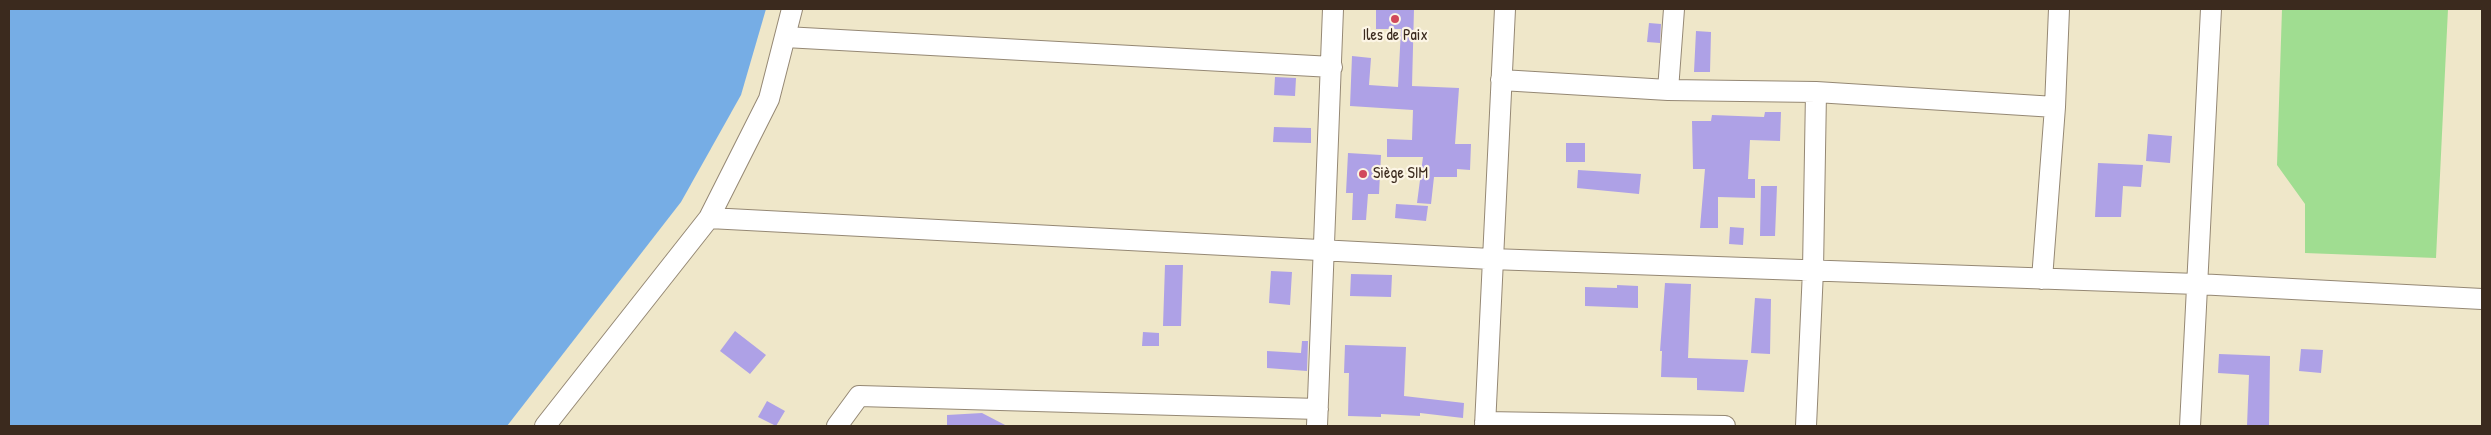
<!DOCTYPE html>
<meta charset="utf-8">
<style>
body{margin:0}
#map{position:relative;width:2491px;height:435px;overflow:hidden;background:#efe7c9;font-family:"Patrick Hand",sans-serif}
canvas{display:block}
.frame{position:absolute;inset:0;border:10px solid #3b2a1e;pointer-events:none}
</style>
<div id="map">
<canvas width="2491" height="435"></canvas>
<div class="frame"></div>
</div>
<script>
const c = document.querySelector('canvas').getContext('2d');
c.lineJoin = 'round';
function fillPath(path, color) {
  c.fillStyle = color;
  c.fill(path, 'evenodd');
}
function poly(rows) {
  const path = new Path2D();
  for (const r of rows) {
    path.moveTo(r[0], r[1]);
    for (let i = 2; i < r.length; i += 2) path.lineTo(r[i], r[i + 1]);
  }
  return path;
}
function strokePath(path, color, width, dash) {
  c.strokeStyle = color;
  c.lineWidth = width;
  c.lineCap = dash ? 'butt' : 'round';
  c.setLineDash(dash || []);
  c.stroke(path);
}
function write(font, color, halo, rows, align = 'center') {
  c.font = font + ' "Patrick Hand",sans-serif';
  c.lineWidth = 4.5;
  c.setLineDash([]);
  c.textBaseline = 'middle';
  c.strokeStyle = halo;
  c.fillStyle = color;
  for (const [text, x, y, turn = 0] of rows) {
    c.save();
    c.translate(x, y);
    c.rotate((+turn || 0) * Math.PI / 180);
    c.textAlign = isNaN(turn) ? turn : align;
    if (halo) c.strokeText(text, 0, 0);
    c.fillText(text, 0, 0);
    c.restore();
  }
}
fillPath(poly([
 [2282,9,2448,9,2436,258,2305,253,2305,204,2277,165]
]), '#a0dd91');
fillPath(poly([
 [9,9,766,9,741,95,681,202,507,426,9,426]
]), '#76ade5');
fillPath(poly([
 [1376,9,1414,9,1412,86,1459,88,1455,144,1471,144,1470,170,1457,169,1457,177,1434,177,1431,204,1417,203,1423,157,1387,157,1387,139,1412,140,1413,110,1350,106,1352,56,1371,58,1369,85,1398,87,1401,29,1376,29],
 [1649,23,1661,24,1660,43,1647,42],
 [1696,31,1711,32,1710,72,1694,72],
 [1275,77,1296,78,1295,96,1274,95],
 [1765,112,1781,112,1780,141,1750,140,1748,179,1755,179,1755,198,1718,197,1718,228,1700,228,1705,169,1693,169,1692,121,1711,121,1712,115,1764,117],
 [1274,127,1311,128,1311,143,1273,142],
 [2148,134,2172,136,2170,163,2146,161],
 [1566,143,1585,143,1585,162,1566,162],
 [1348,153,1381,155,1379,194,1368,194,1366,220,1352,220,1353,193,1346,193],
 [2098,163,2143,165,2141,187,2123,186,2121,217,2095,217],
 [1578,170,1641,174,1639,194,1577,188],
 [1761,186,1777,186,1775,236,1760,236],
 [1396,204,1428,206,1426,221,1395,218],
 [1730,227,1744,228,1743,245,1729,244],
 [1165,265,1183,265,1181,326,1163,326],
 [1271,271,1292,272,1290,305,1269,303],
 [1351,274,1392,275,1391,297,1350,296],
 [1665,283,1691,284,1688,358,1748,360,1744,392,1697,390,1697,378,1661,377,1662,351,1660,351],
 [1617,285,1638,286,1638,308,1585,306,1585,287,1617,288],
 [1755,298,1771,299,1770,354,1751,353],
 [735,331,766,355,750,374,720,351],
 [1143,332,1159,333,1159,346,1142,346],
 [1302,341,1308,341,1307,371,1267,368,1267,351,1301,353],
 [1345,345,1406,347,1404,396,1464,403,1463,418,1420,413,1420,416,1381,414,1381,417,1348,416,1349,373,1344,373],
 [2301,349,2323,350,2321,373,2299,371],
 [2219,354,2270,356,2269,426,2247,426,2249,375,2218,373],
 [767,401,785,411,776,426,758,417],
 [982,413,1007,426,947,426,947,415]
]), '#aea1e6');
const minor = poly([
 [785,37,1332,67],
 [1501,80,1668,90,1816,92,2055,107],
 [1668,90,1674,9],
 [709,218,1491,259,2197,284,2482,299],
 [2042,279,2055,107,2059,9],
 [1485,422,1725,426],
 [545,426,709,218,769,99,792,9],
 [837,426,859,396,1318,409],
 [1317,426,1333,9],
 [1485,426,1505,9],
 [1806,426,1813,270,1816,92],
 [2190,426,2211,9]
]);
strokePath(minor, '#958874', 22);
strokePath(minor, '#fff', 20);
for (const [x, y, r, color] of [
 [1395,19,5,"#d1495b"],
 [1363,174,5,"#d1495b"]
]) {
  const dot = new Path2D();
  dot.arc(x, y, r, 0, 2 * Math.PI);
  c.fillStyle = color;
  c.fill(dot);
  strokePath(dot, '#fcf5e5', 2);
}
write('16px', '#3b2a1e', '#fcf5e5', [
 ["Iles de Paix",1395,36],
 ["Siège SIM",1373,174,"left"]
]);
</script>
